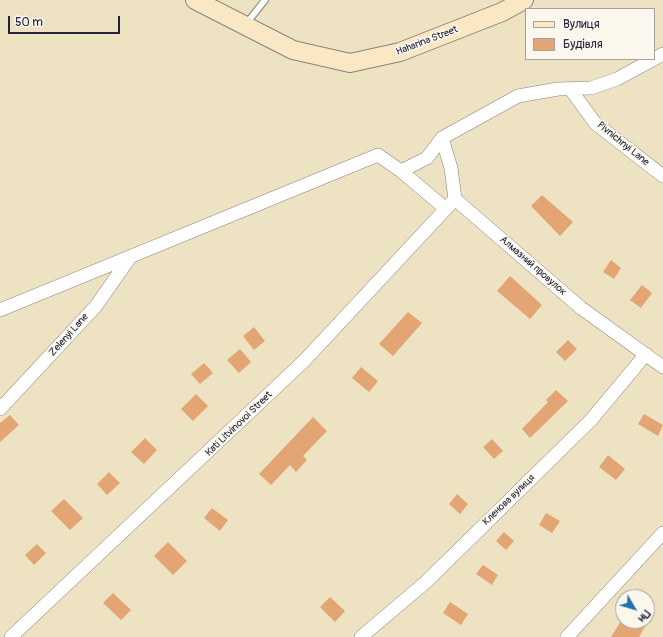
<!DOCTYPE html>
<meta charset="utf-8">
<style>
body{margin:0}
#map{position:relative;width:663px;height:637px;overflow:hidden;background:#ede3c2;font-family:Pangolin,sans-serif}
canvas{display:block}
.legend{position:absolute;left:525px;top:8px;width:130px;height:52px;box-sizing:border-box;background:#fbf7ec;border:1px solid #a4a2a5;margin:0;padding:5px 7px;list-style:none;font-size:12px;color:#22223b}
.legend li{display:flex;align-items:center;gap:8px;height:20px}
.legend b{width:20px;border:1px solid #a4a2a5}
.north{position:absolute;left:615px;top:589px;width:40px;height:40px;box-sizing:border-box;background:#fbf7ec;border:1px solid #a4a2a5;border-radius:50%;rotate:128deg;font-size:11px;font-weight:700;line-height:16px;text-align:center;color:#22223b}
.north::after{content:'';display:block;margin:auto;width:14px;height:18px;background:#1f6fb2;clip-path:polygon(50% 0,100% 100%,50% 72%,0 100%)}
.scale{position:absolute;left:8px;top:16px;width:112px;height:18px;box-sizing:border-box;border:2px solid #22223b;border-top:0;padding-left:5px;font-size:12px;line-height:14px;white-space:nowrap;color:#22223b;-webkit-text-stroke:3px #fbf7ec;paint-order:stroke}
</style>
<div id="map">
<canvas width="663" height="637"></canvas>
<ul class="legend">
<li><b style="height:5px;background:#fae7c3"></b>Вулиця</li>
<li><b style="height:11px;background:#e3a574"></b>Будівля</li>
</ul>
<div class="north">Пн</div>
<div class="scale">50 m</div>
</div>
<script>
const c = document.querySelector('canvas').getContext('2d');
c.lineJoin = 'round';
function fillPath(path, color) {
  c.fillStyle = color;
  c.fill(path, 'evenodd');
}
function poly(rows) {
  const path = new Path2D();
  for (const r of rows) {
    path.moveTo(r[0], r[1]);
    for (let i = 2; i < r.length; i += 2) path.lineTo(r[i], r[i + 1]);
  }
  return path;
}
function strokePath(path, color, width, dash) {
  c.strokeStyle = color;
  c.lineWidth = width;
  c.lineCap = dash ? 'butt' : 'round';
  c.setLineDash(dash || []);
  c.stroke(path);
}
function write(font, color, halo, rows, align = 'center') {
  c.font = font + ' Pangolin,sans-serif';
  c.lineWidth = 3.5;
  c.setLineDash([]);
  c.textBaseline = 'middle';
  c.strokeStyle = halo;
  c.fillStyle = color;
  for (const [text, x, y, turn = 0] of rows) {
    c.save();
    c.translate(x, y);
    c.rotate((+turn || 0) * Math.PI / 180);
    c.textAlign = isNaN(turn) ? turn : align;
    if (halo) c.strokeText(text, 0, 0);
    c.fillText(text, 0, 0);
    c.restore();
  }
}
fillPath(poly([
 [542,195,573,222,560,236,531,206],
 [611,260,621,268,614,279,603,272],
 [510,276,542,305,530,319,497,291],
 [642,285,652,293,641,308,630,300],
 [408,312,422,323,393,356,379,344],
 [254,327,265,341,254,350,243,336],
 [568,340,577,349,565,361,556,352],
 [240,349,251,362,239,373,227,360],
 [204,363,213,373,200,384,191,374],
 [361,367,378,381,369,392,352,378],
 [556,390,568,401,530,438,522,429,548,402,546,400],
 [196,394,208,406,193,421,181,409],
 [644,414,663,425,658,436,638,424],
 [10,415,19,425,0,442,0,423],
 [313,417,327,431,303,456,307,460,296,472,290,465,271,485,259,474],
 [145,438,157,450,144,464,131,452],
 [492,439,503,451,494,459,483,447],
 [608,455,625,469,616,480,599,467],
 [109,472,120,483,107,495,97,484],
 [457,494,468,504,460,514,449,504],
 [64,499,83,518,70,530,51,511],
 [212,508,228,520,220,531,204,518],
 [546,513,560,521,552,533,539,525],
 [504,532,514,541,506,550,496,541],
 [168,542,187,561,173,575,154,556],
 [37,544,46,553,34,565,25,555],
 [483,565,498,575,492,585,476,574],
 [113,593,131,610,121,620,103,603],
 [330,597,345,611,335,622,320,607],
 [450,602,468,614,461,625,443,613],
 [621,621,648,621,639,637,611,637]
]), '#e3a574');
const service = poly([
 [246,24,265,0]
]);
const minor = poly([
 [571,90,595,123,663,176],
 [442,138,451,168,455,199,581,308,663,367],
 [401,171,446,209],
 [0,310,378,155,401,171,427,158,442,138,518,96,558,89,591,88,617,79,663,54],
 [0,409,96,306,131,256],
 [11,637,304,361,455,199],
 [361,637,426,582,591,420,646,354],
 [567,637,663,533]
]);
const secondary = poly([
 [195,0,293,50,350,63,400,52,502,12,524,0]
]);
strokePath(service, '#88827e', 8);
strokePath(minor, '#88827e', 14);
strokePath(secondary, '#88827e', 20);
strokePath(service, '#fff', 6);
strokePath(minor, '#fff', 13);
strokePath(secondary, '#fae7c3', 18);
write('10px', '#22223b', '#fbf7ec', [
 ["Haharina Street",427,41,-21],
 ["Pivnichnyi Lane",623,144,39],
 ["Алмазний провулок",533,266,41],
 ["Zelenyi Lane",69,335,-48],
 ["Kati Litvinovoi Street",239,424,-44],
 ["Кленова вулиця",509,500,-44]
]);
</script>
